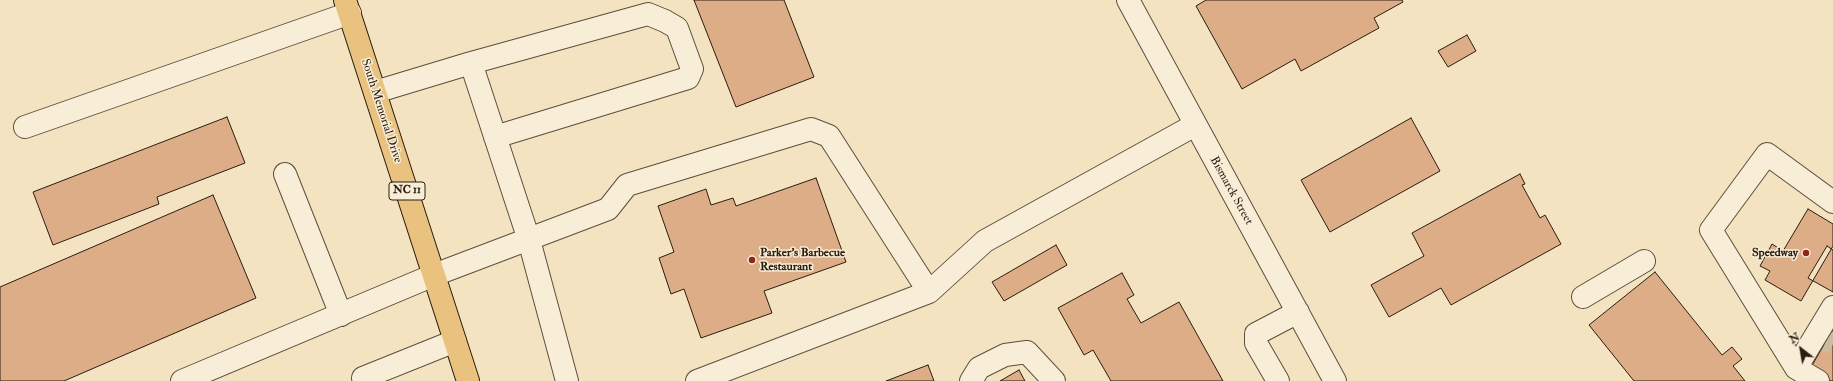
<!DOCTYPE html>
<style>
body{margin:0}
#map{position:relative;width:1833px;height:381px;overflow:hidden;background:#f4e3c1;font-family:"IM FELL Double Pica",serif}
canvas{display:block}
.north{position:absolute;left:1781px;top:329px;width:40px;height:40px;-webkit-text-stroke:3px #f8edd7;paint-order:stroke;rotate:329deg;font-size:11px;font-weight:700;line-height:16px;text-align:center;color:#2b1c0f}
.north::after{content:'';display:block;margin:auto;width:14px;height:18px;background:#2b1c0f;clip-path:polygon(50% 0,100% 100%,50% 72%,0 100%)}
</style>
<div id="map">
<canvas width="1833" height="381"></canvas>
<div class="north">N</div>
</div>
<script>
const c = document.querySelector('canvas').getContext('2d');
c.lineJoin = 'round';
function fillPath(path, color) {
  c.fillStyle = color;
  c.fill(path, 'evenodd');
}
function poly(rows) {
  const path = new Path2D();
  for (const r of rows) {
    path.moveTo(r[0], r[1]);
    for (let i = 2; i < r.length; i += 2) path.lineTo(r[i], r[i + 1]);
  }
  return path;
}
function strokePath(path, color, width, dash) {
  c.strokeStyle = color;
  c.lineWidth = width;
  c.lineCap = dash ? 'butt' : 'round';
  c.setLineDash(dash || []);
  c.stroke(path);
}
function write(font, color, halo, rows, align = 'center') {
  c.font = font + ' "IM FELL Double Pica",serif';
  c.lineWidth = 3;
  c.setLineDash([]);
  c.textBaseline = 'middle';
  c.strokeStyle = halo;
  c.fillStyle = color;
  for (const [text, x, y, turn = 0] of rows) {
    c.save();
    c.translate(x, y);
    c.rotate((+turn || 0) * Math.PI / 180);
    c.textAlign = isNaN(turn) ? turn : align;
    if (halo) c.strokeText(text, 0, 0);
    c.fillText(text, 0, 0);
    c.restore();
  }
}
const building = poly([
 [694,0,784,0,814,77,736,107,694,0],
 [1206,0,1402,0,1403,2,1374,18,1379,28,1301,71,1295,59,1242,89,1196,6,1206,0],
 [1467,35,1476,51,1448,67,1438,51,1467,35],
 [227,117,245,163,157,197,159,204,53,245,33,192,227,117],
 [1411,118,1440,171,1330,232,1301,180,1411,118],
 [1520,174,1525,184,1522,185,1540,218,1545,215,1561,244,1451,305,1441,288,1389,317,1371,285,1424,256,1412,233,1520,174],
 [816,178,846,262,764,291,772,313,701,338,684,289,671,294,659,258,674,252,658,206,706,189,711,205,733,198,736,206,816,178],
 [213,195,256,298,64,381,0,381,0,287,213,195],
 [1808,209,1833,224,1833,246,1801,301,1765,280,1770,271,1760,266,1772,244,1783,251,1808,209],
 [1056,245,1067,265,1004,301,992,282,1056,245],
 [1827,246,1833,250,1833,292,1808,278,1827,246],
 [1655,272,1722,355,1732,347,1742,359,1733,366,1745,381,1634,381,1589,325,1655,272],
 [1122,273,1134,295,1127,299,1141,323,1179,302,1223,381,1111,381,1093,350,1084,355,1058,308,1122,273],
 [1833,329,1833,381,1831,381,1810,369,1833,329],
 [928,365,934,381,886,381,928,365],
 [1019,370,1025,381,1000,381,1019,370]
]);
fillPath(building, '#ddad88');
strokePath(building, '#2b1c0f', 1);
strokePath(poly([
 [1826,341,1833,344]
]), '#ccbb9d', 22, [22, 11]);
const minor = poly([
 [1128,0,1335,381],
 [471,63,648,14,665,21,677,28,692,69,688,78,495,137],
 [375,92,471,63,529,240,567,381],
 [25,127,350,13],
 [285,174,341,315],
 [1833,202,1767,154,1711,230,1796,368,1833,307],
 [1583,297,1644,261],
 [1796,368,1818,381],
 [182,381,434,275,608,209,627,185,811,129,829,136,929,292],
 [364,381,363,378,455,341],
 [697,381,929,292,985,241,1195,125],
 [971,381,979,368,1005,355,1027,352,1054,381],
 [1278,381,1256,343,1256,334,1298,312]
]);
const major = poly([
 [345,0,468,381]
]);
strokePath(minor, '#5d4e3c', 24);
strokePath(major, '#2b1c0f', 24);
strokePath(minor, '#f8edd7', 22);
strokePath(major, '#eac280', 22);
for (const [x, y, r, color] of [
 [1806,253,4,"#8f2418"],
 [752,260,4,"#8f2418"]
]) {
  const dot = new Path2D();
  dot.arc(x, y, r, 0, 2 * Math.PI);
  c.fillStyle = color;
  c.fill(dot);
  strokePath(dot, '#f8edd7', 1.5);
}
for (const [x, y, w] of [
 [407,191,36]
]) {
  const box = new Path2D();
  box.roundRect(x - w / 2, y - 9, w, 18, 3);
  c.fillStyle = '#f8edd7';
  c.fill(box);
  strokePath(box, '#2b1c0f', 1);
}
write('bold 11px', '#2b1c0f', null, [
 ["NC 11",407,191]
]);
write('12px', '#2b1c0f', '#f8edd7', [
 ["South Memorial Drive",381,111,72],
 ["Bismarck Street",1231,191,61]
]);
write('bold 12px', '#2b1c0f', '#f8edd7', [
 ["Parker's Barbecue",760,253],
 ["Restaurant",760,267],
 ["Speedway",1798,253,"right"]
], 'left');
</script>
